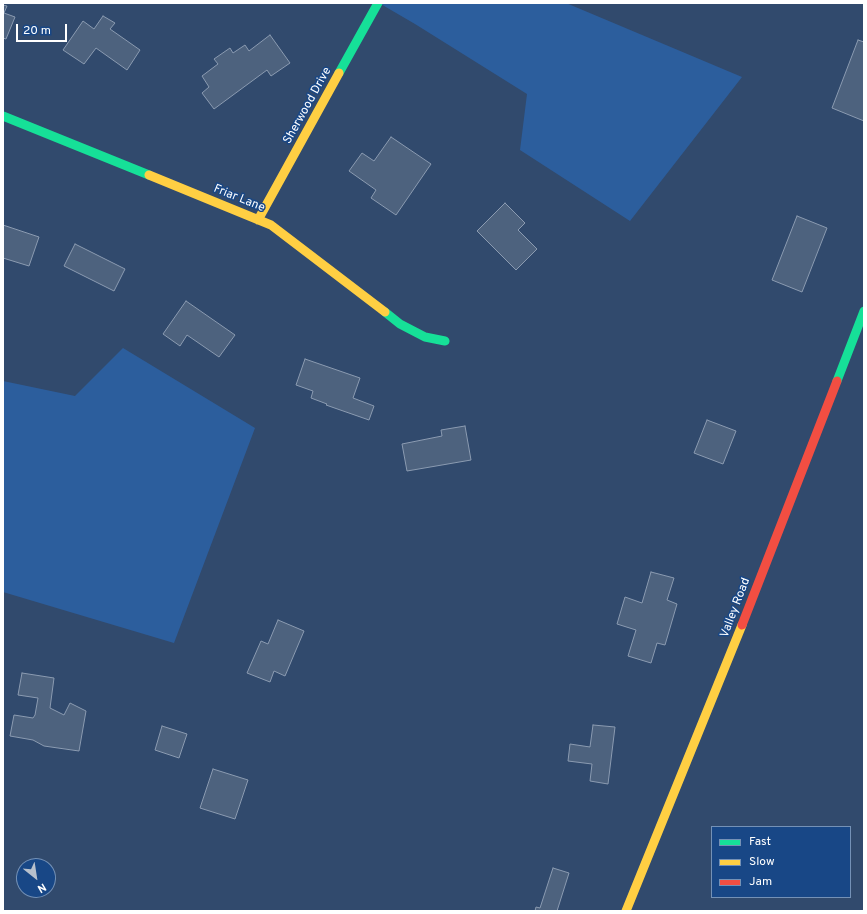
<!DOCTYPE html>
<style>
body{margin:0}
#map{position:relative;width:867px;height:914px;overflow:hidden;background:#314a6d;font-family:Overpass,sans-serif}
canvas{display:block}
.frame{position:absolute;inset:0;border:4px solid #fff;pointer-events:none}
.legend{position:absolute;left:711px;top:826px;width:140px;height:72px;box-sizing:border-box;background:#184786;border:1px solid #7491b6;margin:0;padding:5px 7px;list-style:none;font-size:12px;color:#fff}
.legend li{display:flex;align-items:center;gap:8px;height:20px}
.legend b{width:20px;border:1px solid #7491b6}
.north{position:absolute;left:16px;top:858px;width:40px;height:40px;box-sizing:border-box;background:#184786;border:1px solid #7491b6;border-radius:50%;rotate:150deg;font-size:11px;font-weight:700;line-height:16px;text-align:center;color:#fff}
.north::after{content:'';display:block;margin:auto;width:14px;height:18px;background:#b7c0cc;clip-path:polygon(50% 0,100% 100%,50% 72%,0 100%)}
.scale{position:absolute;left:16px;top:24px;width:51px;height:18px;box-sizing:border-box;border:2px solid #fff;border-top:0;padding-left:5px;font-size:12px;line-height:14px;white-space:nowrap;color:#fff;-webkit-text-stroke:3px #184786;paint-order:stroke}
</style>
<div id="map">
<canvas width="867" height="914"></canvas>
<div class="frame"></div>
<ul class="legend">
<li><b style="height:5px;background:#16e098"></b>Fast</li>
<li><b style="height:5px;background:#ffcf43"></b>Slow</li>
<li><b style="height:5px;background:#f24e42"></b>Jam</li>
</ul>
<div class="north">N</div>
<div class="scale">20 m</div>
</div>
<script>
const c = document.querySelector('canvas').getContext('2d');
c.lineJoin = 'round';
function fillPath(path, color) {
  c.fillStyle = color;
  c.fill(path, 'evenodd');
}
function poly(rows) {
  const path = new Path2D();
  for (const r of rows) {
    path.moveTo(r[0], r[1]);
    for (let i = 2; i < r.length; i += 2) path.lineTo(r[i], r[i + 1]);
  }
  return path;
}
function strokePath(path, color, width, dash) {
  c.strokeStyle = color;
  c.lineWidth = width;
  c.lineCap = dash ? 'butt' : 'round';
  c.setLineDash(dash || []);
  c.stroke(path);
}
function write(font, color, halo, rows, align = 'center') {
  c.font = font + ' Overpass,sans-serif';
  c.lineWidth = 3;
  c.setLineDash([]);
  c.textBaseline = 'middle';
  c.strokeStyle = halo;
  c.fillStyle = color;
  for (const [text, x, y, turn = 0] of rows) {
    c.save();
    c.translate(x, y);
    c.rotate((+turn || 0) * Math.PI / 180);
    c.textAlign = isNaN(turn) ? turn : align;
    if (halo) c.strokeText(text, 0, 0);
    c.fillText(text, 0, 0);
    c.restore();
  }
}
fillPath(poly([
 [379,3,566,3,742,77,630,221,520,150,527,94,415,24],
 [123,348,255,428,174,643,3,592,3,381,75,396]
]), '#2c5e9d');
const building = poly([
 [3,5,7,6,4,13,15,17,6,39,3,38,3,5],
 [103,16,115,23,110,29,140,50,127,70,96,48,84,64,63,50,83,21,94,29,103,16],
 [270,35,290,63,271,76,267,70,214,109,202,93,209,87,202,76,218,64,214,59,230,48,233,53,245,45,249,51,270,35],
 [858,40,864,42,864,121,832,108,858,40],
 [391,137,431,164,396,215,371,198,376,190,349,171,362,153,374,161,391,137],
 [505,203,525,223,518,230,537,249,516,270,477,231,505,203],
 [797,216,827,228,802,292,772,280,797,216],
 [3,225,39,237,29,266,3,258,3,225],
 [75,244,125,269,114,291,64,266,75,244],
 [186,301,235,335,219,357,187,335,180,346,163,334,186,301],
 [305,359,360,378,353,398,374,406,369,420,326,405,327,404,311,398,313,391,296,385,305,359],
 [707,420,736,431,723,464,694,453,707,420],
 [465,426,471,460,407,471,402,444,442,436,441,430,465,426],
 [651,572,674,578,667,600,677,604,665,645,657,643,651,663,628,656,636,630,617,624,625,597,642,603,651,572],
 [278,620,304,631,285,676,274,671,270,682,247,673,261,641,268,644,278,620],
 [22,673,54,678,50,708,64,715,70,703,86,711,79,751,44,746,33,740,10,736,14,715,33,718,35,715,38,698,18,695,22,673],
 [593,725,615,727,608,784,590,781,592,764,568,761,570,744,590,747,593,725],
 [162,726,187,734,179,758,155,750,162,726],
 [213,769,248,780,235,819,200,808,213,769],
 [553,868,569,873,557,911,535,911,536,907,540,908,553,868]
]);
fillPath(building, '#4d627e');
strokePath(building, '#8b9bb1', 1);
strokePath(poly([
 [339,73,378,3],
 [3,116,149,175],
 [385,312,400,324,425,337,445,341],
 [837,381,864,311]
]), '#16e098', 9);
strokePath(poly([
 [149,175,271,225,385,312],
 [258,220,339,73],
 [626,911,742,625]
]), '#ffcf43', 9);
strokePath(poly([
 [742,625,837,381]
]), '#f24e42', 9);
write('12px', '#fff', '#184786', [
 ["Sherwood Drive",308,106,-61],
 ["Friar Lane",239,199,22],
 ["Valley Road",736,608,-69]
]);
</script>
